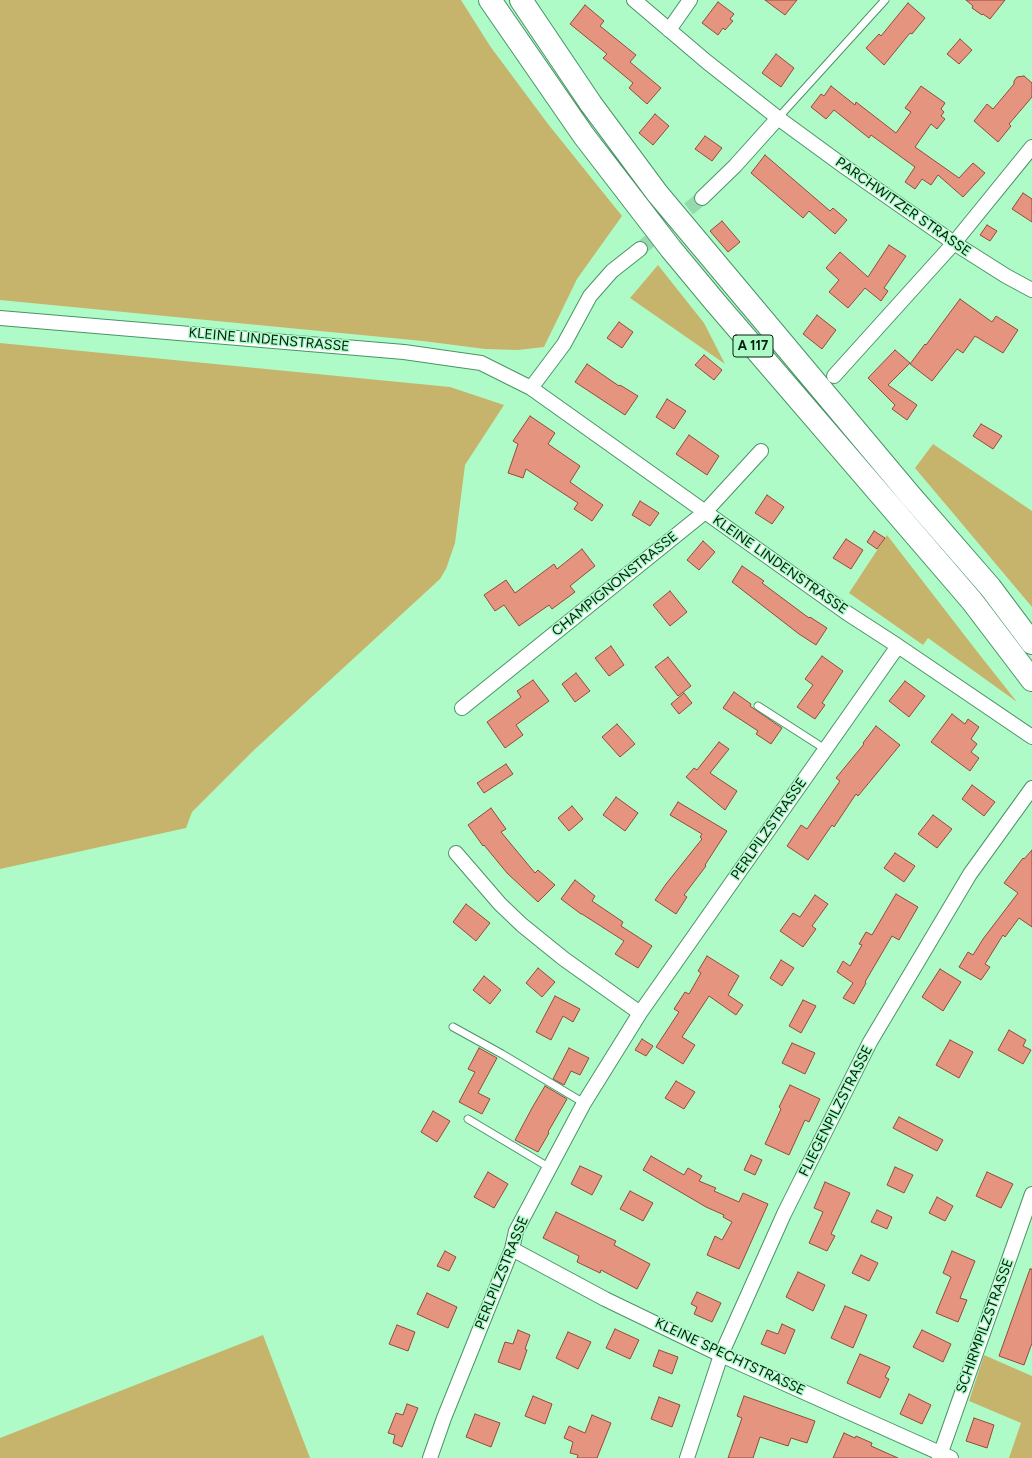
<!DOCTYPE html>
<style>
body{margin:0}
canvas{display:block;background:#aefbc8}
</style>
<canvas width="1032" height="1458"></canvas>
<script>
const c = document.querySelector('canvas').getContext('2d');
c.lineJoin = 'round';
function fillPath(path, color) {
  c.fillStyle = color;
  c.fill(path, 'evenodd');
}
function poly(rows) {
  const path = new Path2D();
  for (const r of rows) {
    path.moveTo(r[0], r[1]);
    for (let i = 2; i < r.length; i += 2) path.lineTo(r[i], r[i + 1]);
  }
  return path;
}
function strokePath(path, color, width, dash) {
  c.strokeStyle = color;
  c.lineWidth = width;
  c.lineCap = dash ? 'butt' : 'round';
  c.setLineDash(dash || []);
  c.stroke(path);
}
function write(font, color, halo, rows, align = 'center') {
  c.font = font + ' Figtree,sans-serif';
  c.lineWidth = 3;
  c.setLineDash([]);
  c.textBaseline = 'middle';
  c.strokeStyle = halo;
  c.fillStyle = color;
  for (const [text, x, y, turn = 0] of rows) {
    c.save();
    c.translate(x, y);
    c.rotate((+turn || 0) * Math.PI / 180);
    c.textAlign = isNaN(turn) ? turn : align;
    if (halo) c.strokeText(text, 0, 0);
    c.fillText(text, 0, 0);
    c.restore();
  }
}
fillPath(poly([
 [0,0,461,0,490,46,548,124,622,216,577,279,544,347,518,350,485,349,423,341,0,300],
 [658,265,704,323,725,364,630,298],
 [0,343,450,387,504,405,465,465,455,543,446,569,440,579,253,751,192,812,186,828,0,869],
 [933,444,1032,511,1032,607,915,468],
 [887,535,979,654,1017,702,928,638,923,645,849,593],
 [263,1335,310,1458,0,1458,0,1438],
 [984,1355,1032,1376,1032,1458,1009,1458,1021,1423,969,1401]
]), '#c7b46c');
const building = poly([
 [765,0,797,0,785,15,765,0],
 [966,0,1005,0,990,19,983,14,982,15,972,8,973,6,966,0],
 [718,2,734,14,730,19,733,21,725,30,723,28,718,35,702,23,718,2],
 [908,3,925,18,912,34,910,33,884,65,866,48,879,34,881,36,908,3],
 [585,5,604,21,600,26,636,55,630,62,661,88,647,104,629,88,633,83,603,58,607,54,570,24,585,5],
 [960,39,972,50,959,64,947,54,960,39],
 [776,54,794,68,781,87,762,73,776,54],
 [1024,76,1032,83,1032,97,1009,124,1011,126,998,142,974,121,987,104,993,109,1014,84,1014,81,1017,77,1024,76],
 [831,86,855,105,856,102,896,133,911,112,905,108,921,86,945,103,941,109,944,112,941,116,945,119,937,129,931,124,915,147,959,178,973,163,985,173,963,197,938,175,931,185,922,179,915,189,905,182,915,167,871,135,869,138,834,110,826,119,811,107,821,94,824,96,831,86],
 [655,114,669,126,653,145,639,133,655,114],
 [705,136,722,148,712,161,695,149,705,136],
 [765,155,830,211,833,208,847,220,835,234,809,211,803,218,751,173,765,155],
 [1023,193,1032,199,1032,222,1012,209,1023,193],
 [722,221,740,242,728,252,710,231,722,221],
 [987,225,997,231,990,241,980,235,987,225],
 [889,245,906,256,884,288,888,291,881,301,865,288,848,308,829,292,839,280,826,268,840,252,868,277,889,245],
 [960,299,992,322,996,316,1018,330,1003,353,975,336,963,353,957,349,932,381,910,364,925,344,926,345,960,299],
 [817,315,836,330,822,349,803,334,817,315],
 [619,322,633,332,622,348,607,338,619,322],
 [895,350,910,363,888,385,917,405,907,420,892,409,895,405,868,378,895,350],
 [704,355,722,370,714,380,695,365,704,355],
 [587,364,619,386,620,385,638,396,625,415,575,382,587,364],
 [667,399,686,411,674,429,656,417,667,399],
 [530,416,555,433,548,444,580,466,570,482,603,505,592,521,574,509,578,503,526,469,523,478,508,473,518,444,513,441,530,416],
 [981,424,1002,436,993,449,973,436,981,424],
 [689,435,719,456,707,475,676,454,689,435],
 [767,495,784,507,772,524,755,513,767,495],
 [640,501,659,513,650,526,632,515,640,501],
 [874,531,885,538,877,549,867,542,874,531],
 [846,539,863,550,851,569,833,558,846,539],
 [703,541,715,552,699,570,687,560,703,541],
 [582,549,595,566,570,586,575,592,552,609,549,605,519,626,504,605,495,611,484,595,506,580,515,593,554,564,557,569,582,549],
 [742,566,764,581,762,583,809,618,810,617,827,628,816,645,799,634,732,582,742,566],
 [670,591,687,612,670,626,653,605,670,591],
 [611,646,624,665,609,676,595,658,611,646],
 [822,656,843,671,822,703,825,705,815,719,797,707,813,685,805,679,822,656],
 [668,657,691,686,678,696,655,667,668,657],
 [576,673,590,691,575,702,562,684,576,673],
 [533,680,549,701,516,725,523,735,505,748,487,722,521,697,517,691,533,680],
 [905,681,925,696,909,717,889,701,905,681],
 [734,692,751,704,750,706,782,728,771,744,756,734,758,731,723,708,734,692],
 [684,693,692,703,679,714,671,704,684,693],
 [952,714,965,724,968,719,979,727,971,739,977,744,971,752,979,758,970,771,931,742,952,714],
 [617,724,635,744,620,757,602,737,617,724],
 [876,726,900,745,858,796,856,794,834,827,832,825,808,860,787,846,801,825,807,829,840,781,836,778,864,744,863,743,876,726],
 [719,742,729,749,710,773,737,791,725,810,686,777,694,768,697,770,719,742],
 [506,764,513,774,484,793,477,783,506,764],
 [972,785,995,802,984,816,962,799,972,785],
 [616,797,638,813,625,831,603,815,616,797],
 [678,802,727,831,705,865,706,866,684,895,687,897,676,914,655,900,666,884,702,839,700,837,702,834,670,815,678,802],
 [572,806,583,819,569,831,558,818,572,806],
 [491,808,506,829,501,832,535,873,538,870,555,885,538,902,507,873,484,845,483,846,468,825,491,808],
 [933,815,952,829,937,848,918,834,933,815],
 [1032,850,1032,927,1019,918,1005,937,1003,935,985,964,990,967,981,980,959,967,968,952,973,955,983,939,1018,893,1004,883,1023,858,1024,859,1032,850],
 [895,853,915,866,904,882,884,868,895,853],
 [575,880,595,896,592,901,623,922,621,926,652,946,638,968,615,954,624,941,582,914,581,914,561,899,575,880],
 [896,894,918,907,899,940,892,936,865,982,866,983,854,1004,843,998,853,983,837,972,843,961,850,966,862,945,859,944,866,932,872,935,896,894],
 [815,895,828,904,812,926,816,929,803,947,780,931,793,913,800,917,815,895],
 [466,904,490,923,476,941,453,922,466,904],
 [707,956,739,976,728,995,743,1005,736,1015,709,996,682,1037,695,1045,683,1064,656,1047,679,1012,674,1009,685,992,689,994,701,973,698,971,707,956],
 [781,960,794,968,782,986,770,978,781,960],
 [538,968,555,982,542,997,526,983,538,968],
 [940,969,961,982,943,1011,922,997,940,969],
 [484,976,501,990,490,1004,473,990,484,976],
 [555,996,580,1009,573,1022,563,1016,551,1040,536,1032,555,996],
 [803,1000,816,1006,801,1033,789,1026,803,1000],
 [1009,1030,1026,1040,1023,1046,1031,1050,1023,1064,998,1050,1009,1030],
 [642,1039,653,1046,646,1056,635,1050,642,1039],
 [950,1040,973,1052,959,1078,936,1065,950,1040],
 [792,1043,815,1053,805,1074,782,1063,792,1043],
 [479,1048,497,1058,478,1093,490,1099,482,1114,459,1102,475,1072,468,1069,479,1048],
 [569,1048,589,1058,580,1075,571,1071,564,1085,553,1079,569,1048],
 [676,1081,695,1092,684,1109,665,1098,676,1081],
 [790,1085,820,1099,809,1122,805,1120,789,1155,765,1144,781,1109,779,1107,790,1085],
 [545,1086,567,1099,548,1132,549,1133,538,1152,515,1140,532,1108,545,1086],
 [433,1111,450,1121,437,1142,421,1132,433,1111],
 [899,1117,943,1140,937,1151,893,1128,899,1117],
 [751,1155,762,1160,755,1175,744,1170,751,1155],
 [651,1156,684,1175,688,1168,702,1176,699,1181,716,1188,714,1191,739,1202,743,1193,768,1204,739,1269,707,1255,715,1236,722,1240,732,1222,723,1217,724,1215,706,1207,643,1170,651,1156],
 [580,1166,602,1176,592,1195,571,1184,580,1166],
 [895,1167,913,1175,904,1193,887,1185,895,1167],
 [488,1172,508,1184,494,1208,474,1197,488,1172],
 [987,1172,1013,1184,1001,1208,976,1196,987,1172],
 [825,1182,850,1193,831,1234,835,1236,827,1251,809,1243,823,1212,814,1208,825,1182],
 [630,1191,653,1203,643,1221,620,1209,630,1191],
 [937,1197,953,1206,945,1221,929,1213,937,1197],
 [877,1210,892,1217,887,1229,871,1222,877,1210],
 [556,1212,616,1241,614,1245,650,1264,637,1289,601,1270,600,1273,577,1262,579,1256,543,1238,556,1212],
 [445,1251,456,1257,449,1271,437,1266,445,1251],
 [952,1251,975,1261,960,1298,967,1300,958,1322,936,1313,951,1277,943,1273,952,1251],
 [861,1255,878,1263,869,1281,852,1273,861,1255],
 [1030,1269,1032,1269,1032,1343,1024,1365,999,1356,1030,1269],
 [798,1272,825,1285,813,1311,786,1297,798,1272],
 [697,1292,721,1303,712,1322,694,1314,697,1307,691,1304,697,1292],
 [427,1293,457,1307,448,1328,417,1314,427,1293],
 [845,1306,867,1315,853,1348,831,1338,845,1306],
 [782,1324,795,1330,785,1354,761,1344,767,1330,778,1334,782,1324],
 [397,1325,415,1332,408,1351,389,1344,397,1325],
 [615,1329,639,1340,630,1359,606,1348,615,1329],
 [518,1330,530,1335,525,1349,527,1350,520,1370,498,1362,505,1342,513,1344,518,1330],
 [922,1330,951,1344,943,1362,913,1347,922,1330],
 [568,1332,591,1342,578,1369,556,1358,568,1332],
 [659,1350,678,1357,672,1374,653,1366,659,1350],
 [860,1354,890,1367,885,1377,889,1379,880,1398,847,1383,860,1354],
 [909,1394,931,1405,922,1424,900,1414,909,1394],
 [533,1396,552,1404,545,1424,525,1416,533,1396],
 [744,1396,815,1421,807,1443,791,1438,788,1446,760,1437,753,1458,728,1458,742,1418,737,1416,744,1396],
 [659,1397,680,1405,672,1427,651,1419,659,1397],
 [407,1404,418,1408,402,1447,393,1443,395,1435,388,1433,396,1413,403,1415,407,1404],
 [475,1414,500,1423,491,1447,466,1437,475,1414],
 [592,1415,611,1423,597,1458,577,1458,578,1455,570,1453,573,1442,564,1438,569,1426,585,1433,592,1415],
 [974,1418,994,1425,987,1448,966,1441,974,1418],
 [844,1433,855,1438,856,1436,872,1443,871,1446,898,1458,833,1458,844,1433]
]);
fillPath(building, '#e59480');
strokePath(building, '#944b39', 1);
strokePath(poly([
 [640,249,702,198]
]), '#94daac', 14, [14, 7]);
const service = poly([
 [778,118,885,0],
 [758,706,825,749],
 [453,1027,502,1054,584,1103],
 [468,1119,550,1168]
]);
const minor = poly([
 [634,0,707,62,778,118,845,167,954,243,1006,276,1032,290],
 [669,30,690,0],
 [702,198,735,166,778,118],
 [0,318,404,352,481,363,531,388,847,613,898,646,1032,737],
 [834,376,954,243,1032,147],
 [531,388,564,344,590,296,612,271,640,249],
 [462,708,705,512,761,451],
 [456,853,500,904,522,925,564,959,640,1013],
 [512,1249,605,1299,721,1355,951,1458],
 [430,1458,444,1418,512,1249,516,1231,584,1103,640,1013,898,646],
 [687,1458,721,1355,784,1214,870,1042,970,874,1032,788],
 [939,1458,1032,1194]
]);
const motorway = poly([
 [490,0,584,136,671,249,715,302,972,601,1032,680],
 [521,0,591,104,657,193,910,495,990,587,1032,643]
]);
strokePath(service, '#499466', 9);
strokePath(minor, '#499466', 16);
strokePath(motorway, '#499466', 24);
strokePath(service, '#fff', 7);
strokePath(minor, '#fff', 14);
strokePath(motorway, '#fff', 22);
for (const [x, y, w] of [
 [753,346,40]
]) {
  const box = new Path2D();
  box.roundRect(x - w / 2, y - 11, w, 22, 3);
  c.fillStyle = '#aefbc8';
  c.fill(box);
  strokePath(box, '#011f0e', 1);
}
write('bold 13px', '#011f0e', null, [
 ["A 117",753,346]
]);
write('14px', '#011f0e', '#aefbc8', [
 ["PARCHWITZER STRASSE",903,207,35],
 ["KLEINE LINDENSTRASSE",269,340,5],
 ["KLEINE LINDENSTRASSE",780,565,35],
 ["CHAMPIGNONSTRASSE",615,584,-39],
 ["PERLPILZSTRASSE",769,829,-55],
 ["FLIEGENPILZSTRASSE",836,1111,-63],
 ["PERLPILZSTRASSE",502,1273,-68],
 ["SCHIRMPILZSTRASSE",985,1326,-70],
 ["KLEINE SPECHTSTRASSE",730,1357,25]
]);
</script>
